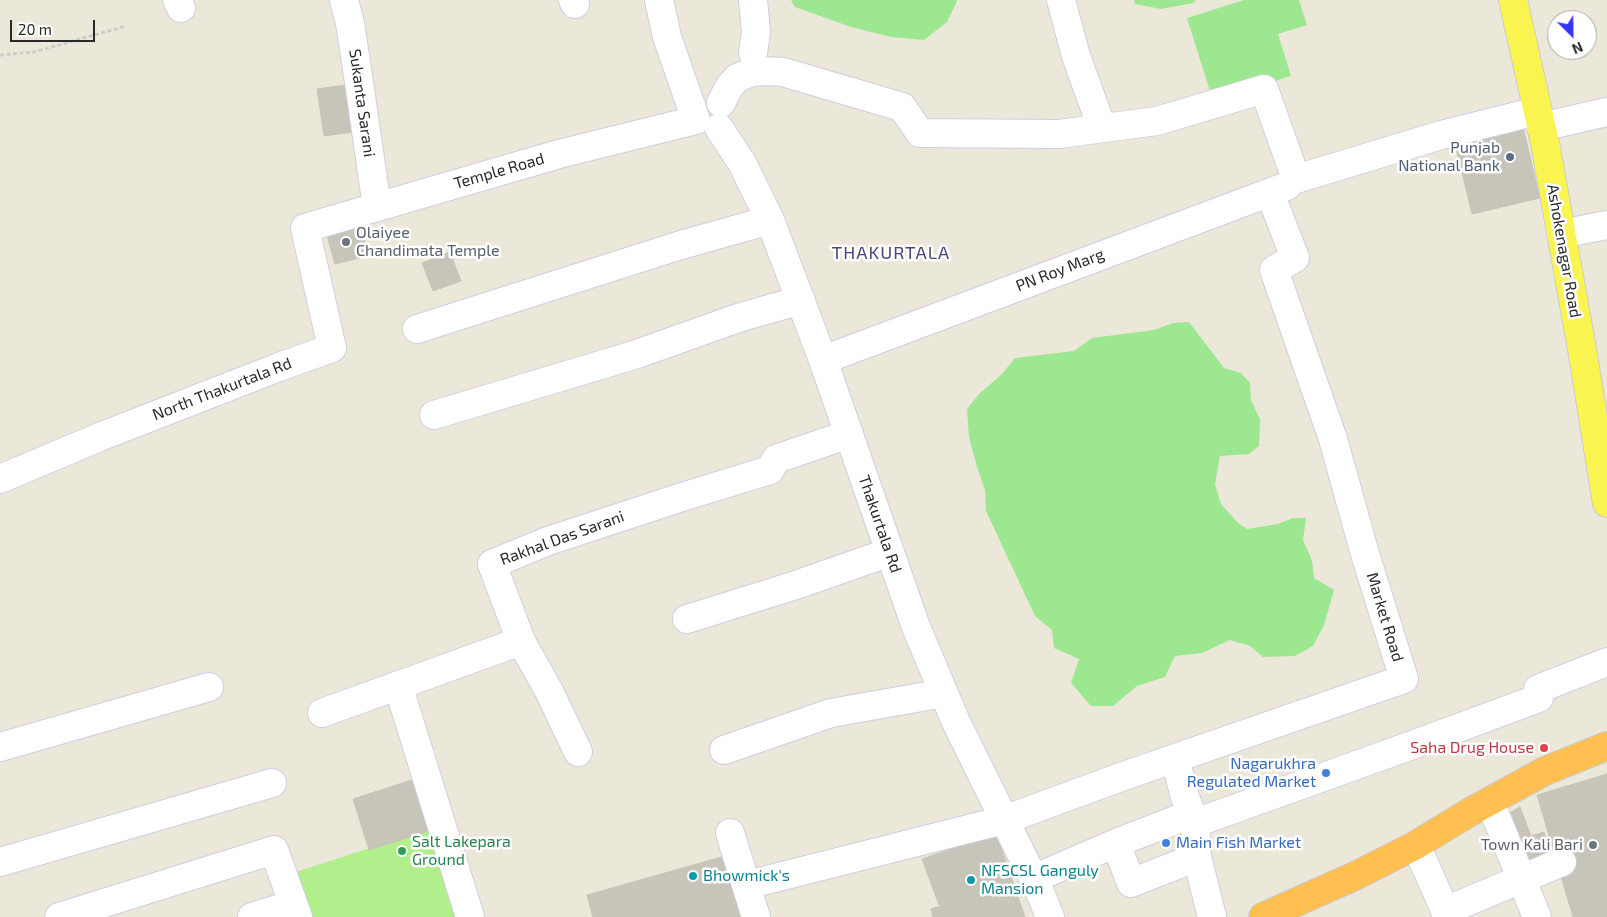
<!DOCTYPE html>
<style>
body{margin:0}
#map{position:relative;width:1607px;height:917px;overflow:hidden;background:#ece8d9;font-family:"Exo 2",sans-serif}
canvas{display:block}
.north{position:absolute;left:1547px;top:10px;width:50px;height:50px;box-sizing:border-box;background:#fff;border:1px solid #a9a9a9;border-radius:50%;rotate:157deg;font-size:14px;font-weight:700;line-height:20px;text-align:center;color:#292929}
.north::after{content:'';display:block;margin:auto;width:18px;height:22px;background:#3633ff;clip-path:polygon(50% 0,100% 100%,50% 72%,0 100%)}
.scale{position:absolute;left:10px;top:20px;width:85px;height:22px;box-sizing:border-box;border:2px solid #292929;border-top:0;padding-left:6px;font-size:15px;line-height:18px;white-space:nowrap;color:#292929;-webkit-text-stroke:4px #fff;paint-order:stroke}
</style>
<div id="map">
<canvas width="1607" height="917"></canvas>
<div class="north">N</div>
<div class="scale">20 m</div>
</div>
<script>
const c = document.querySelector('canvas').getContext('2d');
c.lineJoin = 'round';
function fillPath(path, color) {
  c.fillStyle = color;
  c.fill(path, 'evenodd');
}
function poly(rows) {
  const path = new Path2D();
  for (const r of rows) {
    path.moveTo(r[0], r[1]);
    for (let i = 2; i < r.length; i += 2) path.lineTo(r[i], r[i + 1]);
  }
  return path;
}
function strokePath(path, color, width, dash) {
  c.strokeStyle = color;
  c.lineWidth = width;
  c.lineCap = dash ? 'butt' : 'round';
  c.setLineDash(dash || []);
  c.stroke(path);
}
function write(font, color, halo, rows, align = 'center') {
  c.font = font + ' "Exo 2",sans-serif';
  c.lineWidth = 5;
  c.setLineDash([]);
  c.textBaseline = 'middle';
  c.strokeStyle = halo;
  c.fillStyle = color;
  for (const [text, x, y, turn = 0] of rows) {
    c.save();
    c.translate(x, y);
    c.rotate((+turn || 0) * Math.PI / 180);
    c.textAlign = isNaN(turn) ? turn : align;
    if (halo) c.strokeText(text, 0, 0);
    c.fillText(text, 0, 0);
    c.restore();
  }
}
fillPath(poly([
 [791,0,957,0,957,1,947,22,924,40,891,37,851,27,795,7],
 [1134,0,1196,0,1193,3,1161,9,1135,4],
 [1244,0,1299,0,1307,25,1278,34,1291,76,1213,101,1187,18],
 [1189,322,1224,368,1241,373,1250,383,1251,400,1260,419,1259,446,1249,454,1220,456,1215,484,1221,504,1238,523,1247,529,1278,524,1293,518,1306,518,1303,540,1312,560,1314,578,1334,590,1324,625,1313,646,1295,656,1263,657,1250,646,1230,640,1202,653,1175,656,1165,677,1137,686,1113,706,1091,706,1071,683,1079,659,1054,648,1052,630,1035,616,986,511,985,490,977,467,969,437,967,409,980,393,1001,375,1015,358,1074,351,1092,338,1154,330,1173,323]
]), '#9de791');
fillPath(poly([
 [434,827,463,917,306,917,290,874]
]), '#b1ef8c');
const building = poly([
 [353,84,360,131,324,136,317,89,353,84],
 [1522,123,1540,198,1472,214,1454,139,1522,123],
 [358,216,368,256,335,264,324,225,358,216],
 [450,252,461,281,433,291,422,263,450,252],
 [1607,774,1607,917,1573,917,1537,795,1607,774],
 [421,777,438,828,369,850,353,799,421,777],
 [1520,807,1531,836,1544,832,1554,864,1522,877,1499,819,1520,807],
 [996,833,1025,917,933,917,931,909,953,902,939,905,922,859,996,833],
 [725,856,742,917,593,917,587,895,725,856]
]);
fillPath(building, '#c7c4b9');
strokePath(building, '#c8c4b3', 1);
const minor = poly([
 [177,0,181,8],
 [344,0,350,23,360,89,377,207],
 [573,0,575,4],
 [1061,0,1076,56,1102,128],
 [753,53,756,32,753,0],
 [721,103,729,87,737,78,752,72,765,71,783,72,902,107,920,133,1059,134,1157,121,1264,89,1296,179,1441,135,1537,111],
 [1541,127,1607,112],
 [719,128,742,163,770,220,823,360,916,627,956,722,1040,892,1050,917],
 [1561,234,1607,225],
 [417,329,681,245,770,220],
 [823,360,1287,186],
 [434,415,634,355,738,318,801,300],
 [0,479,102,436,279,367,332,348,305,228,559,154,696,120,667,37,659,0],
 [687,619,796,585,890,552],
 [521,641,549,691,578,752],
 [398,685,470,917],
 [322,713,521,641,492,564,548,541,682,497,770,470,776,459,849,434],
 [0,747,209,687],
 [724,750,831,713,944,693],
 [1175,759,1185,797,1195,823,1197,857,1212,917],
 [1490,802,1537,917],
 [1195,823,1407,747,1539,698,1538,689,1607,662],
 [730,833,756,917],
 [1116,843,1131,883,1197,857],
 [1416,845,1448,917],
 [0,862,272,783],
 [1033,879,1116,843,1191,814],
 [747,885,1004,820,1118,778,1404,679,1365,554,1333,439,1274,270,1295,258,1270,193],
 [1445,911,1562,862],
 [59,917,274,850,298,917],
 [252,917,293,904]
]);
const major = poly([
 [1513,0,1545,143,1582,349,1607,503]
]);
const highway = poly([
 [1263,917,1357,875,1416,845,1470,812,1545,771,1607,746]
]);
strokePath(minor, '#cfcee3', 30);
strokePath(major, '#ccc', 30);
strokePath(highway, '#ccc', 30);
strokePath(poly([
 [0,55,34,52,126,26]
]), '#ccc', 3, [4, 2.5]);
strokePath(minor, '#fff', 28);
strokePath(major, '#faf451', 28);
strokePath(highway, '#ffbf51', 28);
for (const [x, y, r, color] of [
 [1510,157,5,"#5c6f8a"],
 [346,242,5,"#6b7280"],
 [1544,748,5,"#e0444e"],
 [1326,773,5,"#3f7fe0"],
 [1166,843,5,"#3f7fe0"],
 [1593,845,5,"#6b7280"],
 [402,851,5,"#2e9e5b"],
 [693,876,5,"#0f9aa8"],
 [971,880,5,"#0f9aa8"]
]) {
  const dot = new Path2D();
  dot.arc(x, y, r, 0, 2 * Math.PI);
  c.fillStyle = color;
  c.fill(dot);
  strokePath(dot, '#fff', 2);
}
write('16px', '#292929', '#fff', [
 ["Sukanta Sarani",362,103,82],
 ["Temple Road",499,171,-16],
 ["Ashokenagar Road",1564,251,80],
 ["PN Roy Marg",1060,270,-21],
 ["North Thakurtala Rd",222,389,-21],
 ["Thakurtala Rd",880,524,71],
 ["Rakhal Das Sarani",562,538,-20],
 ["Market Road",1385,617,73]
]);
write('16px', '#4e5e75', '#fff', [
 ["Punjab",1500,148],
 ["National Bank",1500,166]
], 'right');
write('16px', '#5b616d', '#fff', [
 ["Olaiyee",356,233],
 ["Chandimata Temple",356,251],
 ["Town Kali Bari",1583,845,"right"]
], 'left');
write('16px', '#be3a42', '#fff', [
 ["Saha Drug House",1534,748]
], 'right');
write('16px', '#366cbe', '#fff', [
 ["Nagarukhra",1316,764],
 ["Regulated Market",1316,782],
 ["Main Fish Market",1176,843,"left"]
], 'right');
write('16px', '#27864d', '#fff', [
 ["Salt Lakepara",412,842],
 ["Ground",412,860]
], 'left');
write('16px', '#0d838f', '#fff', [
 ["NFSCSL Ganguly",981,871],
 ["Mansion",981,889],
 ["Bhowmick's",703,876]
], 'left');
c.letterSpacing = '1px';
write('18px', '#47467c', '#fff', [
 ["THAKURTALA",891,253]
]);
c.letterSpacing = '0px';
</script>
